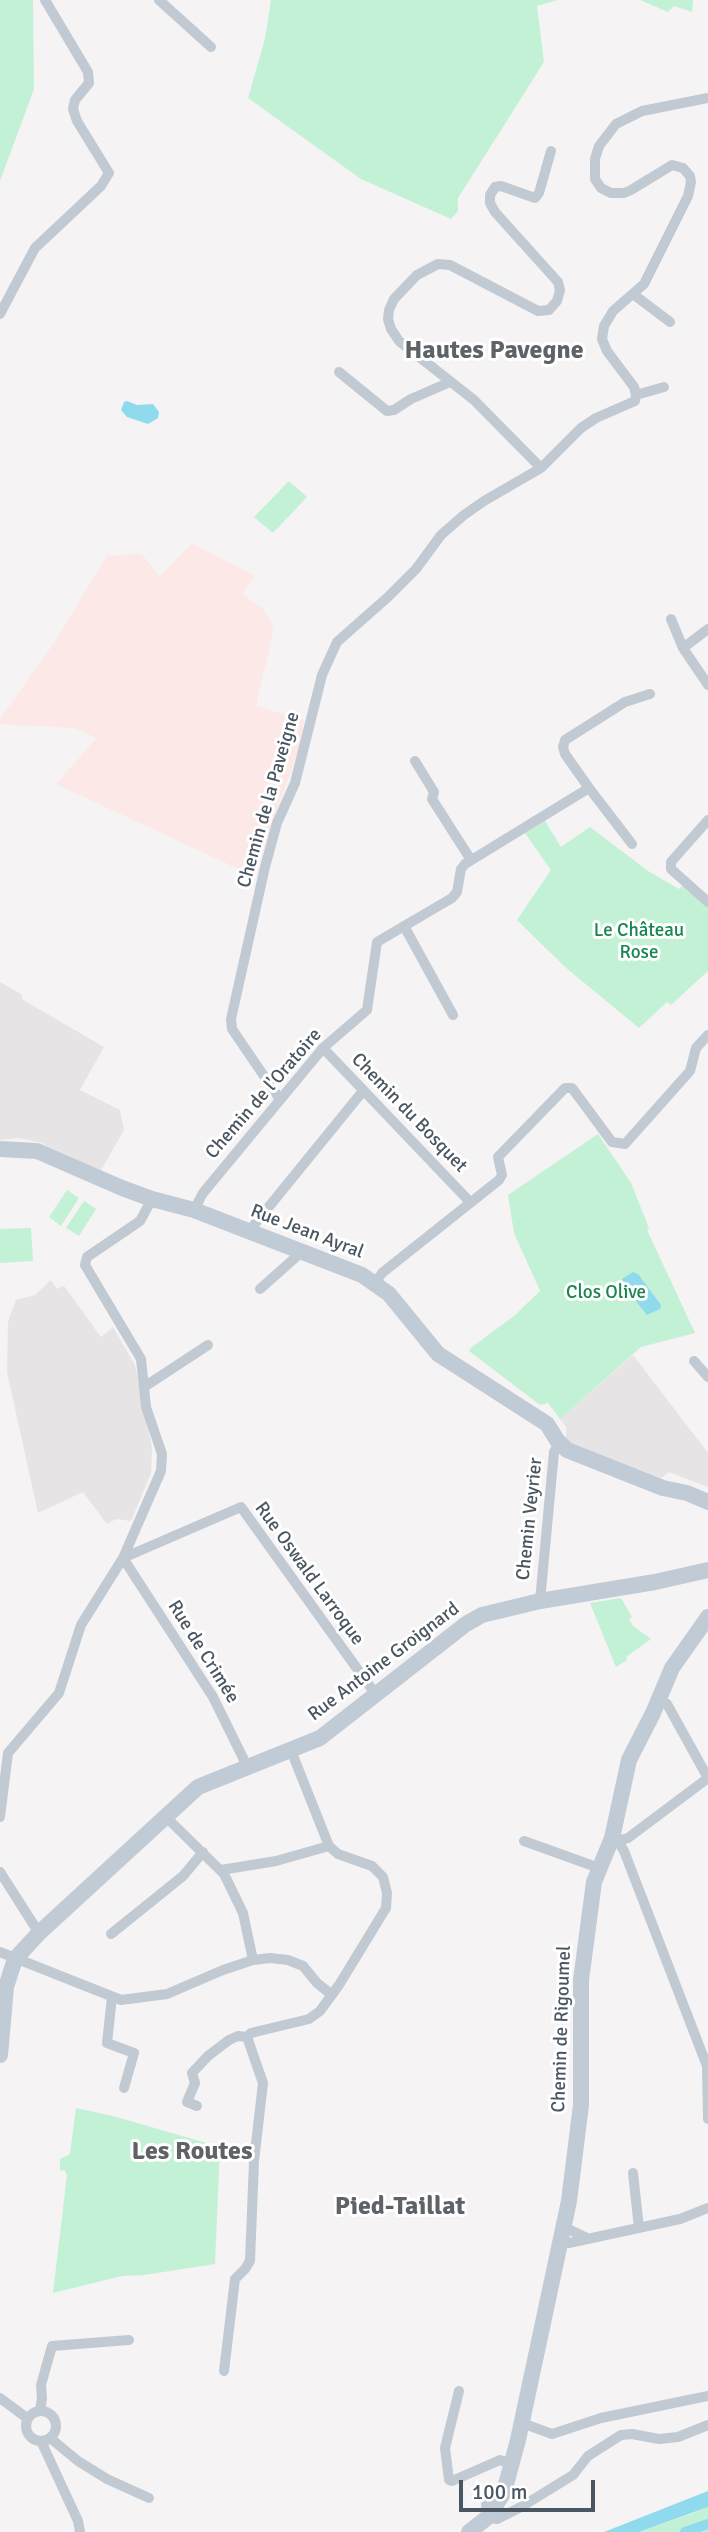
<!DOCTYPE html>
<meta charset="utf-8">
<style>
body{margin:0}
#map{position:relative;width:708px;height:2532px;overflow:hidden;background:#f5f3f3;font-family:Signika,sans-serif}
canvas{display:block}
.scale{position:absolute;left:459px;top:2480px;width:136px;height:32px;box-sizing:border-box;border:4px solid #4a5661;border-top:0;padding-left:9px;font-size:21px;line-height:24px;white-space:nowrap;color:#4a5661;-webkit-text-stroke:5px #fff;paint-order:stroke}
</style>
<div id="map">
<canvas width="708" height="2532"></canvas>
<div class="scale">100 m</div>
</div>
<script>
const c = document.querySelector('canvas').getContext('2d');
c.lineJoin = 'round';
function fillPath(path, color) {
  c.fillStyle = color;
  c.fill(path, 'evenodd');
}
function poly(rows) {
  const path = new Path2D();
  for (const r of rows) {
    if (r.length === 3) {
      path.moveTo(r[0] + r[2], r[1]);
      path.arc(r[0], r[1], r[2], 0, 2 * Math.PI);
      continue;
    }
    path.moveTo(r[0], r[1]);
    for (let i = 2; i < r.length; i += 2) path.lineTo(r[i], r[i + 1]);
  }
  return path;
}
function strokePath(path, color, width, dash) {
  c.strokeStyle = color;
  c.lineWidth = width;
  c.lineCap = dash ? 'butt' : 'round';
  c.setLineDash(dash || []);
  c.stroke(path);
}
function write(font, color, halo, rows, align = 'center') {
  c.font = font + ' Signika,sans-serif';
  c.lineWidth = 6;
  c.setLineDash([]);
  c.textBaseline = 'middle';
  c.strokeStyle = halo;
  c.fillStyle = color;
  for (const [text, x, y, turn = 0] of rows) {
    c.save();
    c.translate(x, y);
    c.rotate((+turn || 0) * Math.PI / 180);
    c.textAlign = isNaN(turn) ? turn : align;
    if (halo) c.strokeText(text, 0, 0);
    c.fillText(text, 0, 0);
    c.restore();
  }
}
fillPath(poly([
 [0,982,21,994,23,1000,104,1047,80,1090,120,1110,124,1130,101,1170,54,1151,42,1143,19,1138,0,1140],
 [51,1280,57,1289,64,1286,101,1337,113,1327,135,1365,152,1448,151,1473,131,1521,116,1519,107,1524,83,1492,38,1513,7,1372,8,1322,16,1300,35,1295],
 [633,1355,708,1453,708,1487,669,1472,661,1478,586,1452,566,1440,566,1427,560,1419]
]), '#e6e4e5');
fillPath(poly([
 [192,543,255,576,242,594,262,608,272,624,273,632,256,706,304,720,301,743,269,832,256,877,56,784,97,738,74,728,0,724,0,719,56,640,107,556,141,554,160,576]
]), '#fce8e6');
fillPath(poly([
 [0,0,33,0,34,89,0,181],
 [271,0,557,0,537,6,544,62,458,198,458,211,451,219,361,179,248,98,265,39],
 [640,0,693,0,692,12,674,6,668,12],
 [289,481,307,497,273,533,254,517],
 [545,821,561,847,590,827,648,871,679,889,684,884,708,905,708,971,671,1005,667,1002,639,1028,565,967,517,920,551,870,525,833],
 [598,1134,631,1183,649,1228,647,1230,695,1333,641,1347,560,1419,548,1403,540,1405,469,1351,472,1347,514,1316,540,1291,514,1233,508,1195],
 [67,1190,79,1198,61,1226,49,1217],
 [84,1201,96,1209,79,1236,66,1228],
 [31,1228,33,1261,0,1263,0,1229],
 [621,1598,632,1617,629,1619,633,1626,651,1639,626,1657,627,1660,616,1667,590,1603],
 [76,2108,113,2116,220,2147,215,2264,144,2275,122,2276,53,2293,67,2175,65,2171,60,2170,60,2159,70,2154],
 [708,2507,708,2532,639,2532,696,2512]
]), '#c3f1d5');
fillPath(poly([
 [127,401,137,405,153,404,159,412,158,418,148,424,127,417,121,410,124,402],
 [633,1272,638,1274,661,1305,660,1309,647,1315,622,1284,622,1279],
 [708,2491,708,2507,639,2532,604,2532]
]), '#90daee');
strokePath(poly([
 [685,2532,708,2524]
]), '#90daee', 10);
strokePath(poly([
 [159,0,211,47],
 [633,294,670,322],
 [0,314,35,248,101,186,109,173,77,121,73,109,75,100,89,83,88,72,45,0],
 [339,372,387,411,394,410,411,399,450,382],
 [636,395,664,387],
 [541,468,474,400,399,341,391,329,388,319,389,310,394,299,417,275,438,264,450,265,538,311,549,310,557,301,560,290,558,282,495,212,490,203,490,195,495,187,501,186,535,198,539,193,551,151],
 [671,619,683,648,708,685],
 [683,648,708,629],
 [415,761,434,792,432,799,471,860],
 [708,820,671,862,671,869,708,902],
 [632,844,589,788,565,754,563,747,565,740,625,702,650,694],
 [404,926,453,1015],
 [323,1048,470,1202],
 [279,1098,232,1029,231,1019,265,867,277,823,295,783,322,675,337,642,388,597,416,569,441,535,464,515,484,501,541,468,581,428,596,418,635,401,636,395,634,387,607,351,602,339,604,326,613,311,644,284,688,196,691,182,690,176,683,168,672,165,631,190,624,193,611,193,601,188,595,179,595,159,599,146,616,124,642,111,708,98],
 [194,1210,203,1193,323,1048,367,1010,377,942,452,898,457,892,461,869,465,864,589,788],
 [250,1232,254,1225,363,1091],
 [375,1283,382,1273,499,1180,502,1175,498,1157,565,1088,572,1088,612,1142,625,1144,690,1071,696,1048,708,1035],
 [260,1289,296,1257,298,1250],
 [694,1361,708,1377],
 [144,1387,208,1345],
 [540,1601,554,1452,559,1443],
 [658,1698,667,1704,708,1778],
 [247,1766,213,1697,123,1558,241,1507,376,1695],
 [0,1817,8,1753,59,1693,81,1625,123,1558,161,1471,162,1454,146,1407,141,1359,85,1265,87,1257,140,1221,152,1199],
 [166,1817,224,1874,243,1913,253,1960],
 [612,1838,619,1843,624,1851,707,2066,708,2119],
 [612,1838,621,1840,628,1838,708,1778],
 [524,1841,599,1868],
 [221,1870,276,1861,329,1846],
 [0,1872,39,1933],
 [111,1934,183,1876,203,1852],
 [0,1952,121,2000,167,1994,223,1970,253,1960,270,1958,288,1960,303,1966,317,1983,332,1995],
 [112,1997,107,2043,134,2053,124,2088],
 [197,2106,187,2102,195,2083,192,2073,208,2056,229,2040,238,2036,247,2037],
 [633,2173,639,2228],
 [564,2227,587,2238],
 [560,2243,569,2243,680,2219,708,2208],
 [224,2371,235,2279,245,2269,250,2261,254,2161,263,2083,247,2037,251,2033,309,2019,320,2011,339,1985,386,1908,387,1893,383,1877,372,1866,338,1854,329,1846,294,1758],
 [459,2391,445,2448,449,2480,452,2481,500,2460,511,2464],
 [0,2398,27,2418],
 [41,2426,15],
 [40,2411,42,2398,41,2385,52,2346,129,2340],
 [522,2423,552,2434,601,2418,708,2396],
 [50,2438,78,2461,107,2479,149,2498],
 [41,2441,78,2521,80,2532],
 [486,2505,488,2517,497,2519,521,2507,573,2475,588,2456,621,2435,632,2434,659,2439,678,2437,708,2425]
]), '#c1cad2', 10);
strokePath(poly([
 [0,1149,37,1151,122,1188,152,1199,194,1210,362,1275,389,1294,438,1354,547,1424,557,1440,567,1450,663,1488,687,1493,708,1502],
 [0,2055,6,1987,15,1959,39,1933,198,1787,320,1738,466,1624,482,1615,540,1601,655,1582,708,1570],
 [469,2532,488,2517,504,2492,518,2440,569,2201,581,2105,581,1980,594,1882,612,1838,629,1760,653,1713,672,1668,708,1617]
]), '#c1cbd6', 16);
write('19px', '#4a5661', '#fff', [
 ["Chemin de la Paveigne",269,800,-74],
 ["Chemin de l'Oratoire",264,1094,-49],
 ["Chemin du Bosquet",409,1113,46],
 ["Rue Jean Ayral",307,1232,21],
 ["Chemin Veyrier",530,1519,-84],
 ["Rue Oswald Larroque",309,1574,54],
 ["Rue de Crimée",203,1652,58],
 ["Rue Antoine Groignard",384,1662,-37],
 ["Chemin de Rigoumel",562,2029,-88]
]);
write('19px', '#17864f', '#fff', [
 ["Le Château",639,931],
 ["Rose",639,953],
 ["Clos Olive",606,1293]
]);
write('bold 26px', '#5f6368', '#fff', [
 ["Hautes Pavegne",494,351],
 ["Les Routes",192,2152],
 ["Pied-Taillat",400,2207]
]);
</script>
